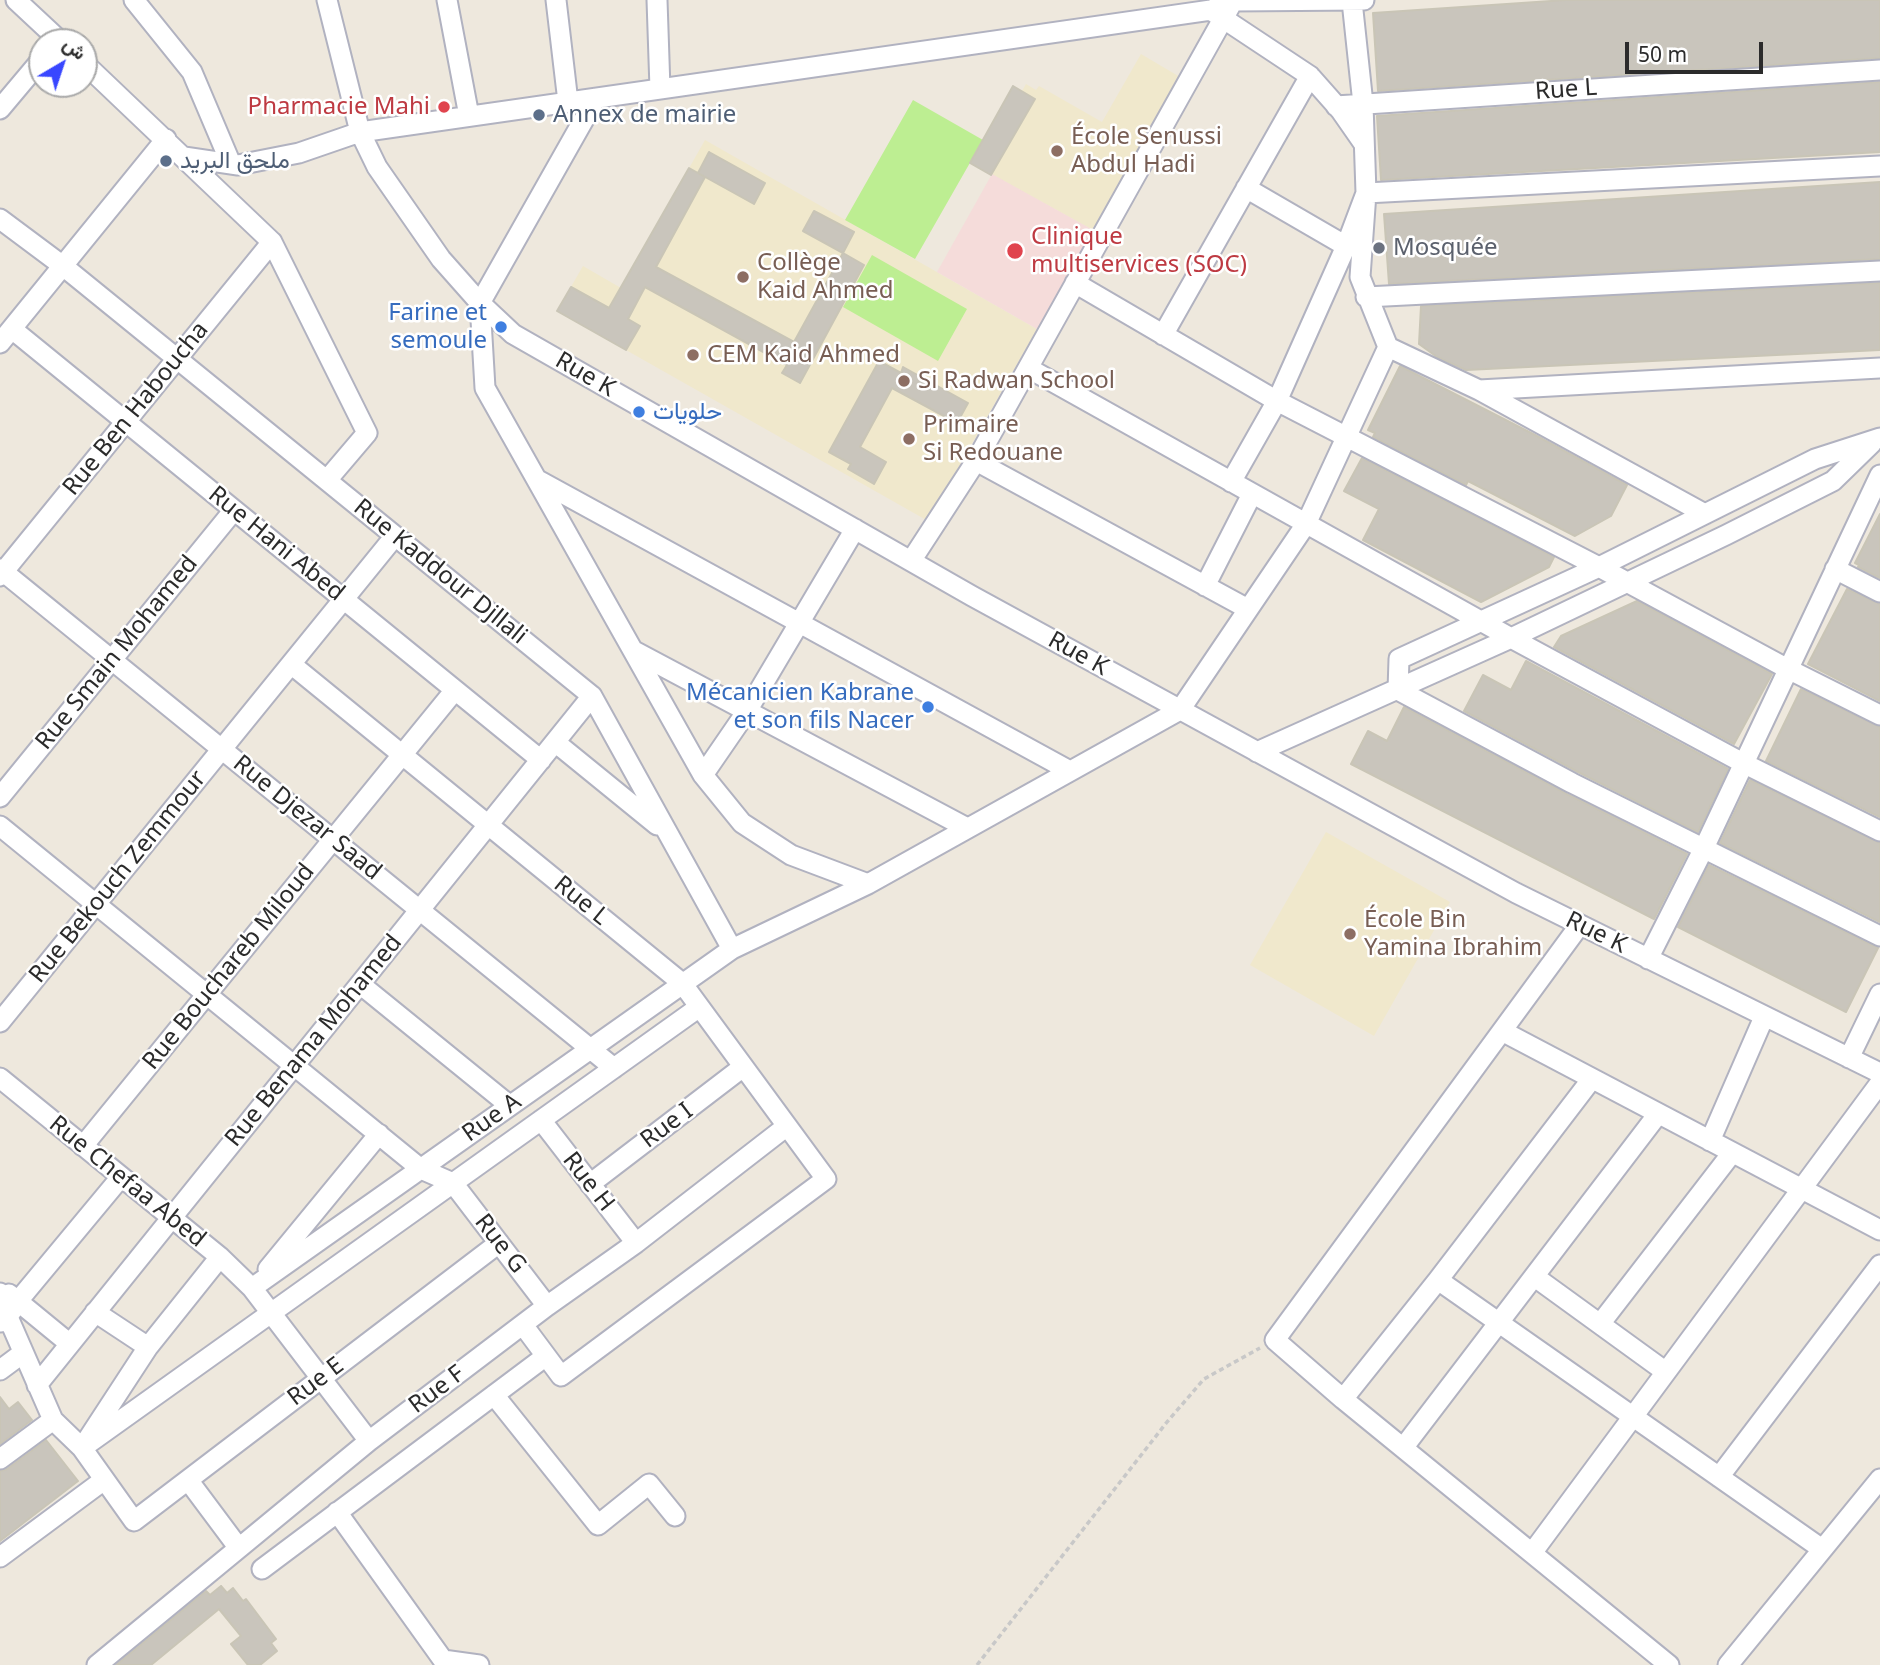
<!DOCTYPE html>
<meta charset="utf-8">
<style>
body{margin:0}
#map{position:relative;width:1880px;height:1665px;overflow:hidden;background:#eee8dd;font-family:"Noto Sans",Vazirmatn,sans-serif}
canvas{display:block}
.north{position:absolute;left:28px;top:28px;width:70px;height:70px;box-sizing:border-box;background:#fff;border:2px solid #aaa;border-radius:50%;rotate:39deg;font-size:19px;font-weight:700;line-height:28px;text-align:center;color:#2b2b2b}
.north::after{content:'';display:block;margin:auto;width:24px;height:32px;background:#3947ff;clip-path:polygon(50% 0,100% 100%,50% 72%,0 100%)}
.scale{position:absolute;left:1625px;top:42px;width:138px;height:32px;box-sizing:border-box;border:4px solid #2b2b2b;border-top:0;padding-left:9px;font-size:21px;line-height:24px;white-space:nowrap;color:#2b2b2b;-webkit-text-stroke:5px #fff;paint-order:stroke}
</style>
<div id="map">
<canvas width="1880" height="1665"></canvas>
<div class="north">ش</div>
<div class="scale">50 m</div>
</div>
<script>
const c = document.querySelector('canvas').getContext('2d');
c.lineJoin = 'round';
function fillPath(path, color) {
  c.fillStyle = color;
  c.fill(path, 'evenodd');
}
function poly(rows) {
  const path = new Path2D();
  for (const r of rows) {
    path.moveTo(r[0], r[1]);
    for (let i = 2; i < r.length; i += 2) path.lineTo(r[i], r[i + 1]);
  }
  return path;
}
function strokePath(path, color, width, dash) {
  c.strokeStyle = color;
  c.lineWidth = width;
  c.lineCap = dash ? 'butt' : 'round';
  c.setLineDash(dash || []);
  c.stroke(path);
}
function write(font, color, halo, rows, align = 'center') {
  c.font = font + ' "Noto Sans",Vazirmatn,sans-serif';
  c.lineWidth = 5;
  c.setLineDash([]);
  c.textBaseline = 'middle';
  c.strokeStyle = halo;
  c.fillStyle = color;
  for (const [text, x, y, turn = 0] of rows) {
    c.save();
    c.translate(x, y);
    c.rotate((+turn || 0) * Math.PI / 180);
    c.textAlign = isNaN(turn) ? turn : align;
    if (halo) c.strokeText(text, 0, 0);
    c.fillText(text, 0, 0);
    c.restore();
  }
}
fillPath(poly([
 [1141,54,1180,77,1093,230,970,163,1013,86,1022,91,1026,84,1036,90,1039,86,1102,122],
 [705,140,1037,329,928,521,557,311,583,266,621,288],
 [1326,832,1450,902,1374,1036,1250,965]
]), '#f0e8cc');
fillPath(poly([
 [992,174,1093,230,1037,329,937,272]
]), '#f5dcda');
fillPath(poly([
 [913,100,983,140,915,259,845,220],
 [872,255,967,309,938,361,843,307]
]), '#bdee92');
const building = poly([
 [1566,0,1880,0,1880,58,1378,91,1373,13,1566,0],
 [1880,82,1880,152,1381,180,1377,116,1880,82],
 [1013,86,1035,99,991,175,970,163,1013,86],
 [709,152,765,183,754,204,698,173,709,152],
 [689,168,705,177,656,267,794,342,843,253,864,265,800,383,782,373,787,365,645,287,628,319,640,326,626,350,557,311,571,287,609,308,689,168],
 [1880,182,1880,259,1389,284,1384,214,1880,182],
 [814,211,854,232,843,253,803,231,814,211],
 [1880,283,1880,350,1466,370,1437,357,1419,344,1421,306,1880,283],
 [879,361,901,373,903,367,968,403,957,423,892,388,860,447,886,462,874,484,848,469,851,464,829,452,879,361],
 [1400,366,1537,436,1627,485,1611,516,1575,536,1468,481,1466,485,1373,437,1375,433,1368,430,1400,366],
 [1362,458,1554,557,1549,567,1481,602,1363,540,1379,509,1344,491,1362,458],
 [1880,514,1880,578,1858,567,1859,565,1855,563,1880,514],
 [1847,589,1880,604,1880,701,1808,664,1847,589],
 [1637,601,1772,674,1734,744,1554,647,1561,636,1637,601],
 [1526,661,1728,769,1698,832,1578,772,1464,711,1483,675,1511,690,1526,661],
 [1801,689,1880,727,1880,817,1766,761,1801,689],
 [1404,707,1567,794,1687,854,1654,919,1351,764,1368,731,1387,741,1404,707],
 [1750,780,1880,843,1880,922,1720,843,1750,780],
 [1709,865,1878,948,1846,1012,1678,927,1709,865],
 [0,1397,9,1409,18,1402,32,1420,0,1444,0,1397],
 [46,1440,78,1481,0,1541,0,1471,7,1469,46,1440],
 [221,1586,227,1593,233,1588,243,1601,246,1599,276,1639,271,1643,277,1651,260,1665,248,1665,231,1644,241,1636,219,1609,151,1665,116,1665,206,1591,210,1595,221,1586]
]);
fillPath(building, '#c9c5bc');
strokePath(building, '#c9c5b6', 2);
const minor = poly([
 [16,0,61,42],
 [134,0,192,72,231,164],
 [327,0,360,132,377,167,441,259,480,303,513,334,972,596,1516,893,1880,1073],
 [447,0,469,116],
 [556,0,568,102],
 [657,0,660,89],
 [1212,11,1310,76,1341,111,1364,144],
 [84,63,272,242,367,433,327,480],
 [596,98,480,303,485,388,703,775,742,823,791,855,868,884,1180,710,1306,524,1388,347,1360,277,1366,193,1363,104,1352,1],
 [1336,106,1880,70],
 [0,109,42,59],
 [184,157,238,165,299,153,360,132,1211,10,1233,1,1364,0],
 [1246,188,1346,246],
 [0,219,63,266,592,696,732,949],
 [1075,283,1277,401,1599,567,1788,669,1880,715],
 [1366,297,1880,271],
 [12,329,541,760],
 [1163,335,1310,76],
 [0,343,166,139],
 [1388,347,1479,390,1705,514],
 [1028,368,1511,638,1743,763,1880,831],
 [1479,390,1880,368],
 [1880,438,1815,459,1599,567,1399,659,1398,690,1572,783,1880,936],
 [976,461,1248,609],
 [538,480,1070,771],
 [1231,482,1277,401,1346,246,1366,193,1880,166],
 [911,561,976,461,1233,1],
 [0,569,614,1068],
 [1835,569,1880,592],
 [0,576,272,242],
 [1205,586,1252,494],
 [634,651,967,828],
 [291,664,682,983,826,1179,561,1376,523,1325],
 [555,742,657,825],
 [1257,752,1511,638,1726,535,1833,481,1871,444],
 [703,775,747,711,855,529],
 [0,797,234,510],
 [0,826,421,1169,453,1183,547,1306],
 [1579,926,1275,1340,1343,1399,1669,1665],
 [1648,959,1704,848,1880,475],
 [360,984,509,1105],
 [0,1022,395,536],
 [1502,1031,1880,1230],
 [1849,1058,1880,994],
 [0,1078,220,1257,252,1288,369,1441],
 [541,1120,636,1243],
 [1710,1141,1764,1017],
 [83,1146,455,690],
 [590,1184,743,1067],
 [220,1257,148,1347,82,1448,134,1521,499,1243],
 [268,1269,379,1134],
 [1535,1277,1666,1372],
 [1438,1280,1822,1549],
 [252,1288,732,949,868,884],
 [0,1293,8,1317,53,1420,82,1448,698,1008],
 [9,1294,70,1344],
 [95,1312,148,1347],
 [1,1322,8,1317,18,1301,121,1177],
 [1600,1324,1732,1153],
 [0,1370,23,1353],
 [37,1385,592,696],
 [494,1395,598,1525,649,1484,675,1516],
 [1343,1399,1438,1280,1591,1080],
 [1403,1448,1658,1114],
 [0,1459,53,1420],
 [1719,1477,1880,1265],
 [188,1480,238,1547],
 [337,1512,443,1660,479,1665],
 [1532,1553,1880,1083],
 [0,1557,104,1480],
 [262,1569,546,1356],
 [97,1665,369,1441,547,1306,636,1243,787,1126],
 [1728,1665,1880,1479]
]);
strokePath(minor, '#b1b2c0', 23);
strokePath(poly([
 [977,1665,1167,1422,1204,1379,1260,1348]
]), '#c8c8c8', 3.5, [5, 3.5]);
strokePath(minor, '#fff', 19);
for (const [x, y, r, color] of [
 [444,107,7,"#e0444e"],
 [539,115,7,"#5c6f8a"],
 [1057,151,7,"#8d6e63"],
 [166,161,7,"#5c6f8a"],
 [1379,248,7,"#6b7280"],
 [1015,251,9,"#e0444e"],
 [743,277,7,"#8d6e63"],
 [501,327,7,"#3f7fe0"],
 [693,355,7,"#8d6e63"],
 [904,381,7,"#8d6e63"],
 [639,412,7,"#3f7fe0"],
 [909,439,7,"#8d6e63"],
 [928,707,7,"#3f7fe0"],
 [1350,934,7,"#8d6e63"]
]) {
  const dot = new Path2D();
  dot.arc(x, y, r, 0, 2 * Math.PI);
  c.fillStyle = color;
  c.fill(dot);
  strokePath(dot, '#fff', 2.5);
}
write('24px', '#2b2b2b', '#fff', [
 ["Rue L",1566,90,-4],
 ["Rue K",585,375,30],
 ["Rue Ben Haboucha",136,409,-51],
 ["Rue Hani Abed",276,544,39],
 ["Rue Kaddour Djllali",440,572,39],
 ["Rue Smain Mohamed",117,653,-51],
 ["Rue K",1078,654,29],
 ["Rue Djezar Saad",307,818,39],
 ["Rue Bekouch Zemmour",118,877,-51],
 ["Rue L",581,901,39],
 ["Rue K",1596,933,26],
 ["Rue Bouchareb Miloud",229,967,-51],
 ["Rue Benama Mohamed",314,1041,-51],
 ["Rue A",492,1118,-35],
 ["Rue I",667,1126,-37],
 ["Rue Chefaa Abed",127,1182,39],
 ["Rue H",588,1182,52],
 ["Rue G",500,1244,52],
 ["Rue E",316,1382,-37],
 ["Rue F",437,1390,-37]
]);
write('24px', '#be3a42', '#fff', [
 ["Pharmacie Mahi",430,107],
 ["Clinique",1031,237,"left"],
 ["multiservices (SOC)",1031,265,"left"]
], 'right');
write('24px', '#4e5e75', '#fff', [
 ["Annex de mairie",553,115],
 ["ملحق البريد",180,161]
], 'left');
write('24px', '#785e54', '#fff', [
 ["École Senussi",1071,137],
 ["Abdul Hadi",1071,165],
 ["Collège",757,263],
 ["Kaid Ahmed",757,291],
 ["CEM Kaid Ahmed",707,355],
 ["Si Radwan School",918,381],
 ["Primaire",923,425],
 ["Si Redouane",923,453],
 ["École Bin",1364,920],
 ["Yamina Ibrahim",1364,948]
], 'left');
write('24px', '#5b616d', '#fff', [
 ["Mosquée",1393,248]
], 'left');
write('24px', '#366cbe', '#fff', [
 ["Farine et",487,313],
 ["semoule",487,341],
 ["حلويات",653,412,"left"],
 ["Mécanicien Kabrane",914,693],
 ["et son fils Nacer",914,721]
], 'right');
</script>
